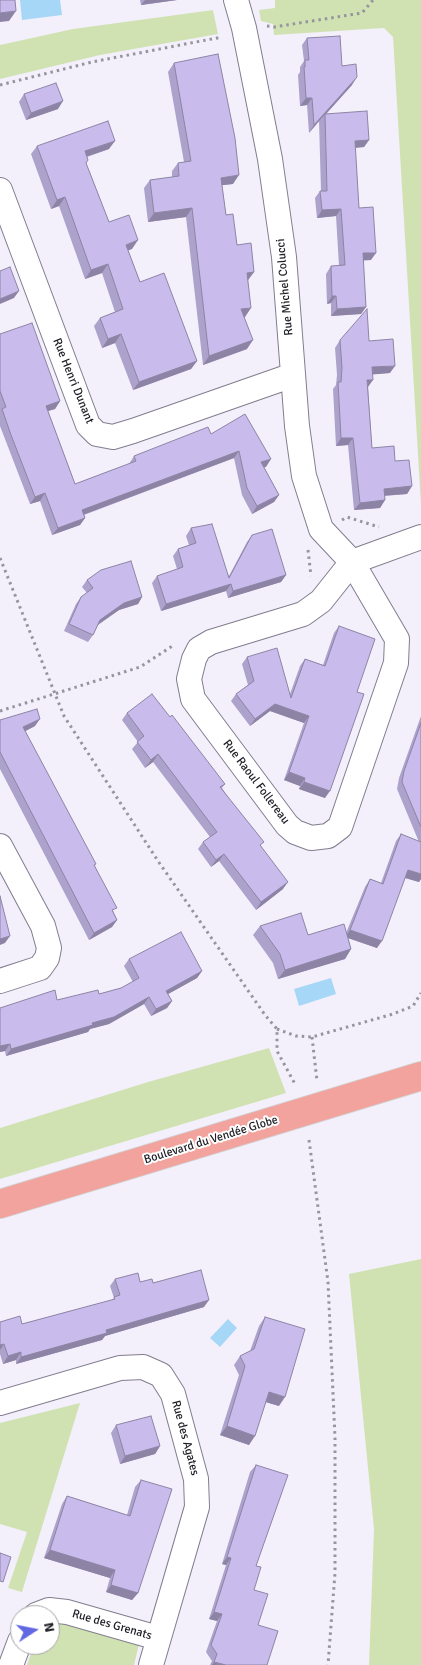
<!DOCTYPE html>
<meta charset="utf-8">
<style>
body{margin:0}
#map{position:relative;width:421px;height:1665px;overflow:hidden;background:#f3f0fc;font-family:Signika,sans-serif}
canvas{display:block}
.north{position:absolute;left:10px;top:1605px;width:50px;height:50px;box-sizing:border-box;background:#fff;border:1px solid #a5a5a7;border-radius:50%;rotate:79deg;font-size:14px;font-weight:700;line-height:20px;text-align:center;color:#1e1d24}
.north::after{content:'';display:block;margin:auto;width:18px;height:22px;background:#6268e1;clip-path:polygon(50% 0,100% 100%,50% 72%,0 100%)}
</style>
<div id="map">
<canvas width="421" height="1665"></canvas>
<div class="north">N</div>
</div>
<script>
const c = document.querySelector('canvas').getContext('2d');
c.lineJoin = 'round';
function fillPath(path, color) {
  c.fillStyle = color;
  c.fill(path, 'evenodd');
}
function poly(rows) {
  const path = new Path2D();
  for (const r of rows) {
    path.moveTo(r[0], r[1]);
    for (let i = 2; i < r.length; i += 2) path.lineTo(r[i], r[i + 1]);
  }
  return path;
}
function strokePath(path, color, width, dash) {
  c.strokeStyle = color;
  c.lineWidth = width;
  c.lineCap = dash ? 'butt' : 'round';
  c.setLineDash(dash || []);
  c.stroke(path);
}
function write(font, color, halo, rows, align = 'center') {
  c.font = font + ' Signika,sans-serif';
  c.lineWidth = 4;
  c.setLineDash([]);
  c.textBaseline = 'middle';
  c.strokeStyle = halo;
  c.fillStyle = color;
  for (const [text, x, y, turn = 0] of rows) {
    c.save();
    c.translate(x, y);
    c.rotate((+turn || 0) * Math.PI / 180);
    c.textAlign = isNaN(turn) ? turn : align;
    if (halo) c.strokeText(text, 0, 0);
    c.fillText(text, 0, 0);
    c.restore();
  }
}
fillPath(poly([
 [275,0,421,0,421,505,393,37,384,28,274,35,273,24,261,21,259,10,275,8],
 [213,10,218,34,100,55,0,79,0,45,73,29],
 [269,1048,286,1093,0,1179,0,1128,148,1082],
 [421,1259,421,1665,369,1665,374,1529,349,1274],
 [80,1403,22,1592,8,1588,27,1532,0,1524,0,1423],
 [50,1618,140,1640,134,1665,27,1665,34,1645,50,1645]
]), '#d1e2b2');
fillPath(poly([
 [20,0,60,0,62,15,22,20],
 [331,978,336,994,299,1006,294,989],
 [228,1319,237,1328,220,1347,210,1338]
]), '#a6d7f6');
const minor = poly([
 [236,0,244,28,270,159,284,257,297,426,304,476,321,529,352,562,397,639,396,663,340,827,328,836,311,838,295,832,287,825,193,699,189,679,194,659,199,649,211,642,303,614,321,601,352,562],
 [0,190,88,425,97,434,113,437,133,431,293,375],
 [352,562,421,537],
 [0,846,43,926,49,948,47,958,40,968,0,981],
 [0,1403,120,1368,143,1367,161,1375,173,1394,196,1479,197,1507,151,1665],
 [36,1615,49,1610,67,1612,158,1638],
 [11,1665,20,1641]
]);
const major = poly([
 [0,1204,421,1076]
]);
strokePath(minor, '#827d8f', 26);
strokePath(major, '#d2d2d3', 30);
strokePath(poly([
 [267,26,274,27,362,13,373,0],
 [0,85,92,62,222,37],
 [342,520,347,517,379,527],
 [308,550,311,576],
 [0,558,64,716,158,861,265,1015,277,1029,277,1051,295,1084],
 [0,711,140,667,174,645],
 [277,1029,296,1036,312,1037,393,1014,413,1006,421,993],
 [312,1037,317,1081],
 [309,1140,328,1282,335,1438,335,1573,328,1665]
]), '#96949e', 3, [2.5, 4]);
strokePath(minor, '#fff', 24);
strokePath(major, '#f2a39d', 28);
fillPath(poly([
 [140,0,177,0,141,5],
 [307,38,342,66,352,85,326,114,369,140,364,147,355,148,359,208,371,260,363,260,366,307,361,314,331,316,331,303,327,304,326,274,331,266,339,266,336,216,317,218,315,198,320,191,321,191,319,121,320,120,309,133,307,105,300,106,298,75,300,72,300,67,304,61,302,45],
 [174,63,233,184,222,185,226,215,237,245,254,272,248,280,245,317,244,317,247,349,203,365,186,217,148,222,144,188,150,180,172,177,172,171,178,163,184,162,168,72],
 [24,94,58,109,26,120,19,102],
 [37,146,109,149,87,157,86,163,109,222,132,249,128,250,140,282,197,361,191,369,133,390,115,343,102,348,94,326,100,318,115,312,102,273,85,279,59,206,51,209,31,154],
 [0,334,60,401,55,409,48,411,75,484,129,464,134,456,211,434,266,467,264,467,279,495,274,502,252,514,242,495,234,458,84,515,85,518,80,525,52,535,40,501,30,504,0,426],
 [340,340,369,341,390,373,372,374,368,387,372,448,395,461,412,486,407,494,384,496,385,500,380,508,354,510,348,445,336,446,333,389,336,385,337,375,335,348],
 [191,528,229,576,247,542,252,535,286,575,281,582,228,598,226,591,161,611,152,583,157,576,177,569,173,556,178,549,189,545,186,536],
 [87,580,142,597,138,604,119,610,98,625,93,635,88,642,64,631,76,604,81,597,87,593,82,587],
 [339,626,357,692,325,798,299,789,300,786,284,780,304,723,270,711,250,726,231,701,236,694,248,685,242,664,247,657,290,694,300,666,305,659,323,665,334,633],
 [127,713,170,717,225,784,222,788,261,846,283,889,256,910,219,861,211,867,198,849,203,842,210,837,153,762,145,768,132,749,138,742,122,720],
 [421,716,421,879,419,882,405,878,377,948,348,938,351,949,345,959,278,979,273,963,253,935,260,926,308,935,346,933,365,887,370,879,381,883,396,841,401,834,419,842,397,789,399,778],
 [0,720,35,726,25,731,95,866,114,913,117,920,112,927,89,940,0,769],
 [129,959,202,971,197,978,168,994,172,1001,167,1008,151,1016,144,1004,109,1024,90,1029,88,1032,6,1056,5,1051,0,1052,0,1008,99,994,121,988,133,982,124,966],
 [115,1279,153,1283,204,1307,105,1336,102,1340,16,1364,16,1360,3,1364,0,1354,0,1322,22,1324,112,1300,114,1298,110,1286],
 [265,1317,279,1406,266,1402,249,1445,220,1435,239,1375,234,1365,240,1356,250,1351,259,1326],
 [116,1425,160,1446,155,1454,120,1464,111,1433],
 [256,1465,256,1566,254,1590,258,1625,267,1665,210,1665,212,1661,206,1652,217,1621,209,1619,226,1565,222,1564,250,1472],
 [141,1480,138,1593,132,1600,106,1592,110,1578,44,1558,62,1504,67,1496,127,1515,135,1487]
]), '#ada2cb');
fillPath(poly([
 [145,0,177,0,141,5],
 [16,11,9,21,0,22,0,13],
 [357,77,352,85,325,115,325,114,309,133,314,125],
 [306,98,312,98,307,105,300,106],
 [63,101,58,109,26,120,31,113],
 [369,140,364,147,350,148,355,141],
 [115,141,109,149,79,159,85,151],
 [239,175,233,184,215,186,221,178],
 [65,197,59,206,51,209,57,200],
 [192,208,186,217,148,222,154,213],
 [341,209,336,216,317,218,322,210],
 [138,240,132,249,121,253,126,245],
 [363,253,376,253,371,260,357,261],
 [108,264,102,273,85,279,91,270],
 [254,272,248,280,241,281,247,273],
 [19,291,14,298,0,304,0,299],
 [332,296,336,296,331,303,327,304],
 [366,307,361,314,331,316,337,309],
 [251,308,245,317,235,318,241,309],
 [121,334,115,343,102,348,108,339],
 [253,340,247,349,203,365,209,356],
 [197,361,191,369,133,390,139,382],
 [395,366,390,373,367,375,372,367],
 [367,380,373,380,368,387],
 [60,401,55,409,41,413,46,406],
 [341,438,353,438,348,445,336,446],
 [239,451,234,458,77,517,82,510],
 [271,459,266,467,255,469,261,462],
 [412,486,407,494,379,496,384,489],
 [45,493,40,501,30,504,35,497],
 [279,495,274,502,252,514,257,506],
 [385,500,380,508,354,510,360,503],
 [85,518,80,525,52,535,58,528],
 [286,575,281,582,228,598,233,591],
 [231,584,226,591,161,611,166,604],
 [142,597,138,604,119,610,96,626,100,620,124,603],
 [275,704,309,716,304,723,270,711,250,726,255,719],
 [40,719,35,726,18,735,23,727],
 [158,754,153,762,145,768,151,760],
 [289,772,305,778,300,786,284,780],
 [304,782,330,791,325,798,299,789],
 [224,854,219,861,211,867,216,860],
 [408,870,421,874,421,879,419,882,402,877],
 [288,882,283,889,256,910,261,902],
 [117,920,112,927,89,940,94,933],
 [350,930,382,941,377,948,345,937],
 [10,936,5,943,0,945,0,939],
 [351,949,345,959,278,979,285,970],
 [202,971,197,978,161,998,166,991],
 [149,997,144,1004,109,1024,90,1029,88,1032,6,1056,11,1049],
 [172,1001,167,1008,151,1016,156,1009],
 [10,1044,5,1051,0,1052,0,1046],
 [209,1300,204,1307,105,1336,102,1340,16,1364,21,1357,106,1330],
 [4,1344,0,1350,0,1345],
 [21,1352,16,1360,3,1364,8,1356],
 [269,1392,285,1397,279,1406,262,1401],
 [227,1426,255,1436,249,1445,220,1435],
 [160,1446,155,1454,120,1464,125,1456],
 [50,1550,115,1570,110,1578,44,1558],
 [227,1557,231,1558,226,1565,222,1564],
 [111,1585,138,1593,132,1600,106,1592],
 [214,1612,222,1614,217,1621,209,1619],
 [214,1662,226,1665,212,1665]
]), '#8d84a5');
const building = poly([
 [0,0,15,0,16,11,0,13,0,0],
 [340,36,342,66,356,64,357,77,314,125,312,98,306,98,304,67,305,67,305,60,309,60,307,38,340,36],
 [218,54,235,138,239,175,221,178,226,215,233,214,237,245,251,243,254,272,247,273,251,308,241,309,253,340,209,356,192,208,154,213,150,180,179,176,178,163,191,161,174,63,218,54],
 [56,83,63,101,31,113,24,94,56,83],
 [367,111,369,140,355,141,359,208,373,207,376,253,363,253,366,307,337,309,336,296,332,296,331,266,345,265,341,209,322,210,320,191,327,191,325,114,367,111],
 [108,121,115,141,85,151,88,160,86,163,109,222,129,215,138,240,126,245,140,282,164,273,197,361,139,382,121,334,108,339,100,318,123,309,108,264,91,270,65,197,57,200,37,146,108,121],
 [10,267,19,291,0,299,0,271,10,267],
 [367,309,369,341,393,339,395,366,372,367,373,380,367,380,372,448,394,446,395,461,409,460,412,486,384,489,385,500,360,503,353,438,341,438,338,382,341,382,342,368,340,340,367,309],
 [32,323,60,401,46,406,75,484,136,461,134,456,208,427,211,434,245,414,271,459,261,462,279,495,257,506,247,488,239,451,82,510,85,518,58,528,45,493,35,497,11,435,2,409,6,407,0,391,0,334,32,323],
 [212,524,229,578,252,535,272,529,286,575,233,591,231,584,166,604,157,576,183,567,178,549,196,543,191,528,212,524],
 [131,561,142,597,124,603,100,620,93,635,69,624,81,597,93,588,87,580,101,570,131,561],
 [339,626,375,639,357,692,364,694,330,791,304,782,305,778,289,772,309,716,275,704,255,719,236,694,254,681,247,657,277,648,291,698,305,659,325,666,339,626],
 [152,694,170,717,172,715,225,784,220,787,264,842,260,845,288,882,261,902,224,854,216,860,203,842,217,832,158,754,151,760,137,742,144,736,127,713,152,694],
 [37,709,40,719,23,727,96,864,94,865,117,908,112,910,117,920,94,933,0,752,0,720,37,709],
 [421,723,421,827,402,782,404,771,421,723],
 [401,834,421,842,421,874,408,870,382,941,350,930,370,879,383,884,401,834],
 [0,896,10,936,0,939,0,896],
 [301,913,308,935,344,924,351,949,285,970,280,954,260,926,301,913],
 [181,932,202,971,166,991,172,1001,156,1009,149,997,114,1017,92,1023,93,1025,11,1049,10,1044,0,1046,0,1008,55,990,57,1000,98,990,99,994,121,988,139,978,129,959,181,932],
 [201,1270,209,1300,106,1330,107,1333,21,1357,21,1352,8,1356,4,1344,0,1345,0,1322,20,1316,22,1324,115,1299,114,1297,120,1295,115,1279,138,1273,140,1282,152,1279,153,1283,201,1270],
 [265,1317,305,1329,285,1397,269,1392,255,1436,227,1426,245,1366,240,1356,254,1349,265,1317],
 [151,1416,160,1446,125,1456,116,1425,151,1416],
 [256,1465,288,1475,256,1566,261,1567,254,1590,268,1594,258,1625,278,1631,267,1665,226,1665,214,1662,217,1654,211,1645,222,1614,214,1612,231,1558,227,1557,256,1465],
 [141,1480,172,1489,138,1593,111,1585,115,1570,50,1550,67,1496,130,1516,141,1480],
 [0,1553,11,1557,3,1582,0,1581,0,1553]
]);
fillPath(building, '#c9bcec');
strokePath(building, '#8d84a5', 1);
write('12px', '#1e1d24', '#fff', [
 ["Rue Michel Colucci",285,287,-95],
 ["Rue Henri Dunant",73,381,68],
 ["Rue Raoul Follereau",256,782,53],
 ["Boulevard du Vendée Globe",211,1140,-17],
 ["Rue des Agates",185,1438,75],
 ["Rue des Grenats",112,1625,16]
]);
</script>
